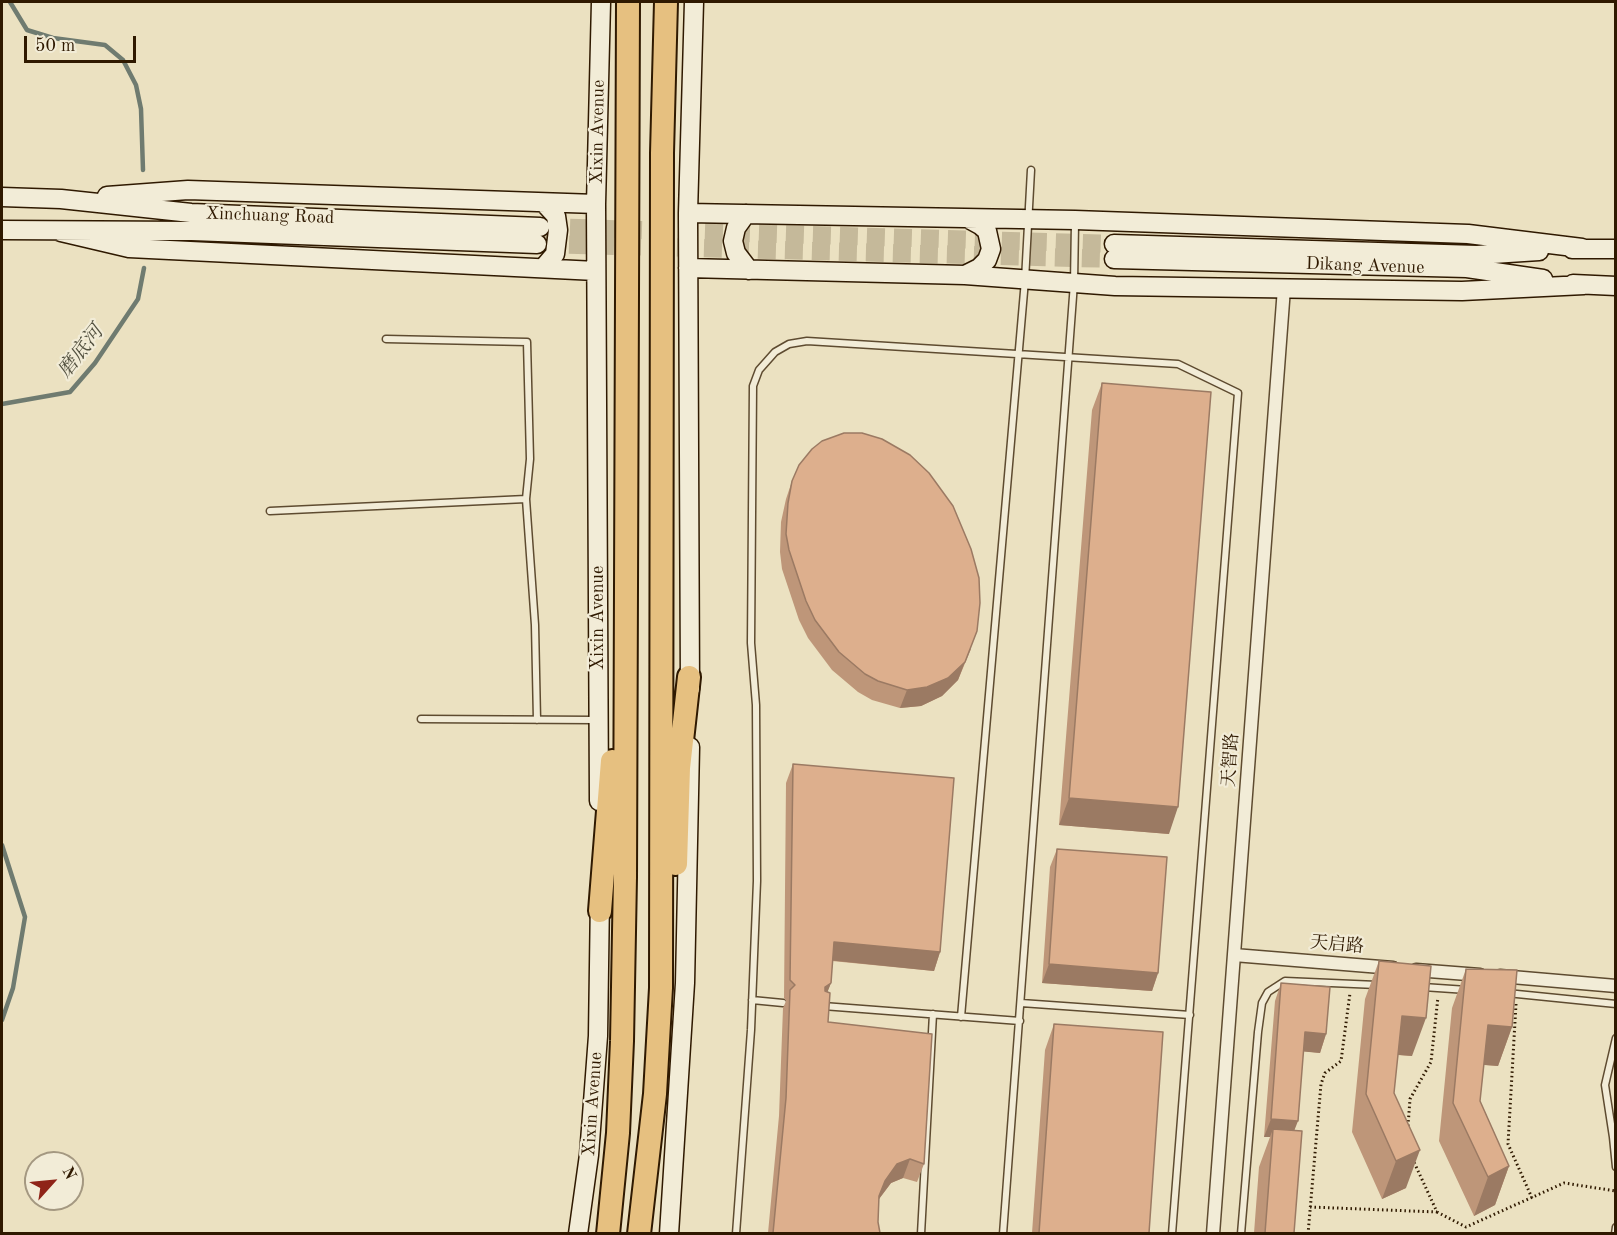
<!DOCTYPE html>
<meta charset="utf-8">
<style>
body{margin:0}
#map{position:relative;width:1617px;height:1235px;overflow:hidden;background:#ebe1c1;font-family:"Old Standard TT",serif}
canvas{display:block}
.frame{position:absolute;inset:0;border:3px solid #2f1900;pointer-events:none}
.north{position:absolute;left:24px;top:1151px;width:60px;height:60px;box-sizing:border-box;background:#f2ecd7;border:2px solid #a49881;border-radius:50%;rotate:63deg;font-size:16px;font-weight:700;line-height:24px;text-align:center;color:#2f1900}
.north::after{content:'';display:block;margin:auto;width:21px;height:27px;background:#8f2418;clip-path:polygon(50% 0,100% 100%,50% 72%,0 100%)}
.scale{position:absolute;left:24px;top:36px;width:112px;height:27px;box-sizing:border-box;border:3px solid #2f1900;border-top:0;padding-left:8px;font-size:18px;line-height:21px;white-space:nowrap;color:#2f1900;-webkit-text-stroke:4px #f2ecd7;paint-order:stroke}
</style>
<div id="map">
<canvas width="1617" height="1235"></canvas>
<div class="frame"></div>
<div class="north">N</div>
<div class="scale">50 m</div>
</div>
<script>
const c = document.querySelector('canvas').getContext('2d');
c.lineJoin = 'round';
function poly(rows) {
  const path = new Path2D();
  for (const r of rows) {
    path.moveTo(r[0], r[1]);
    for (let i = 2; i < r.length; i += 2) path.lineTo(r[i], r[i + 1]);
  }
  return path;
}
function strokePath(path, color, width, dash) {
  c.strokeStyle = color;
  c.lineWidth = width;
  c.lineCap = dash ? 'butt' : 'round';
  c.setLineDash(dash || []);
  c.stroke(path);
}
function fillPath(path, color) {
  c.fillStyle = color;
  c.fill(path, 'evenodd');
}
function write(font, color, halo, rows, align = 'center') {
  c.font = font + ' "Old Standard TT","Noto Serif SC",serif';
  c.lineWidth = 4.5;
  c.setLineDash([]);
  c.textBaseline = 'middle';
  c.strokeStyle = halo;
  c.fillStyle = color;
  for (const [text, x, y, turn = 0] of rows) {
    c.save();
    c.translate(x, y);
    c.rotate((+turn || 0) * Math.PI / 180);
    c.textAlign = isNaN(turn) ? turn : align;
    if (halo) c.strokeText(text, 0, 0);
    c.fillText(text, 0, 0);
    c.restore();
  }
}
strokePath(poly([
 [10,2,27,30,53,38,105,45,123,60,136,85,141,109,143,170],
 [2,404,70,392,95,363,138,299,144,268],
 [2,845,25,917,13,988,2,1020]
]), '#6f7b70', 4.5);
strokePath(poly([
 [543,227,1114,244],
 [542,244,1114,259]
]), '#c5b99a', 18, [18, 9]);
const lane = poly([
 [386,339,527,342,530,459,526,499,535,625,537,720],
 [270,511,526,499],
 [421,719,595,720],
 [1423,987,1467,990],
 [1507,993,1616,1004],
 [752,1000,783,1003],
 [1021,1003,1190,1015],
 [823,1006,1020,1021],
 [961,1017,1025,280,1031,170],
 [1616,1038,1605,1085,1613,1137,1616,1167],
 [736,1234,751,1030,757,881,756,705,751,643,753,386,759,370,775,352,789,344,807,341,1178,364,1238,393,1172,1234],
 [921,1234,933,1014],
 [1003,1234,1074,283,1075,223],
 [1241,1234,1258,1032,1262,1003,1268,992,1285,981,1377,985],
 [1615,1234,1616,1227]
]);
const street = poly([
 [1234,955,1393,968],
 [1416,970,1480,975],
 [1500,976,1616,986],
 [1213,1234,1284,288]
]);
const secondary = poly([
 [107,196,188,190,596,204],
 [2,197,61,199,191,213,540,227],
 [688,213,1075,220,1468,234,1582,248],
 [746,214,736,228,733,241,736,253,749,270],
 [2,230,192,231,537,244],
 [61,232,129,248,596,271],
 [1114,244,1477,255,1539,251],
 [1572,249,1616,249],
 [1114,259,1467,268,1543,279],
 [543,268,555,254,558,230,556,216,544,203],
 [688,268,965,275,1115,286,1462,291,1584,285],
 [965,275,979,268,987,260,991,249,987,231,980,225,969,219],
 [1573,284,1616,286],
 [690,689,688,213,694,2],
 [599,801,596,204,601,2],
 [578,1234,589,1155,598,1036,600,897],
 [669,1234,685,983,690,747]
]);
const highway = poly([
 [676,864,679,768,689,677],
 [600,911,612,761],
 [608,1234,618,1133,622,1041,625,877,628,2],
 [639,1234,655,1094,661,988,662,153,666,2]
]);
strokePath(lane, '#5e4b30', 9);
strokePath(street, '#5e4b30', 15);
strokePath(secondary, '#2f1900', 21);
strokePath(highway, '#2f1900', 26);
strokePath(poly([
 [1516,1004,1508,1144,1532,1198],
 [1408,1126,1410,1099,1431,1062,1438,997],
 [1310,1207,1437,1212,1413,1160],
 [1437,1212,1466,1227,1564,1183,1616,1191],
 [1308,1234,1321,1084,1325,1073,1341,1061,1350,993]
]), '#2f1900', 3, [1.5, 3]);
strokePath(lane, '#f2ecd7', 6);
strokePath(street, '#f2ecd7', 12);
strokePath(secondary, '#f2ecd7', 18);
strokePath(highway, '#e6c080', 22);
fillPath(poly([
 [1102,383,1169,834,1059,825,1092,410],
 [792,481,971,649,958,680,942,696,921,706,900,708,872,700,858,692,832,670,808,638,799,620,782,569,780,552,781,522,786,499],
 [793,764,940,952,934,971,832,961,831,983,827,992,828,1022,924,1164,917,1182,903,1178,891,1183,879,1199,878,1222,880,1233,768,1233,779,1116,783,1008,786,1001,784,998,786,783],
 [1057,849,1158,973,1152,991,1042,983,1050,867],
 [1379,961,1412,1056,1398,1055,1394,1093,1406,1188,1382,1199,1352,1132,1365,999],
 [1466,969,1512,1027,1498,1066,1484,1065,1480,1101,1509,1166,1495,1205,1474,1216,1439,1141,1452,1008],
 [1281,983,1326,1034,1320,1053,1303,1051,1294,1131,1294,1233,1254,1233,1259,1167,1270,1137,1264,1137,1275,1001],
 [1054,1024,1149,1233,1032,1233,1045,1050]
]), '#be9679');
fillPath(poly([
 [977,631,958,680,942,696,921,706,900,708,907,690],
 [1069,798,1178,807,1169,834,1059,825],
 [834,942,940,952,934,971,827,960],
 [1049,964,1158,973,1152,991,1042,983],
 [831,983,824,1001,825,987],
 [1402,1016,1426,1018,1412,1056,1388,1054],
 [1488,1025,1512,1027,1498,1066,1474,1064],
 [1305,1032,1326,1034,1320,1053,1298,1051],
 [1271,1119,1298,1121,1291,1139,1273,1129,1270,1137,1264,1137],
 [1420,1150,1406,1188,1382,1199,1396,1161],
 [910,1159,903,1178,891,1183,879,1199,879,1196,885,1181,897,1164],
 [1509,1166,1495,1205,1474,1216,1488,1177]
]), '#9b7a63');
const building = poly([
 [1102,383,1211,392,1178,807,1069,798,1102,383],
 [844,433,862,433,882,439,910,455,929,473,953,506,971,549,979,578,980,603,977,631,965,662,948,678,927,687,907,690,878,681,865,674,839,652,815,620,806,601,789,550,786,534,788,503,792,481,799,465,812,449,822,441,844,433],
 [793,764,954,778,940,952,834,942,831,983,825,987,825,991,830,993,828,1022,932,1034,924,1164,910,1159,897,1164,885,1181,879,1196,878,1222,880,1233,773,1233,786,1098,790,990,795,985,790,980,793,764],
 [1057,849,1167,857,1158,973,1049,964,1057,849],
 [1379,961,1431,966,1426,1018,1402,1016,1394,1093,1420,1150,1396,1161,1366,1094,1379,961],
 [1466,969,1517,970,1512,1027,1488,1025,1480,1101,1509,1166,1488,1177,1453,1103,1466,969],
 [1281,983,1330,987,1326,1034,1305,1032,1298,1121,1271,1119,1281,983],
 [1054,1024,1163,1032,1149,1233,1039,1233,1054,1024],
 [1273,1129,1302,1131,1294,1233,1265,1233,1273,1129]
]);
fillPath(building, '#ddaf8d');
strokePath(building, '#9b7a63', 1.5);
write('18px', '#2f1900', '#f2ecd7', [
 ["Xixin Avenue",598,132,-89],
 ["Xinchuang Road",270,216,2],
 ["Dikang Avenue",1365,266,2],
 ["Xixin Avenue",598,618,-90],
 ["天智路",1231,760,-86],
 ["天启路",1337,945,5],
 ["Xixin Avenue",593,1104,-86]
]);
write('italic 20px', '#545241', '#f2ecd7', [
 ["磨底河",81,352,-52]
]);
</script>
